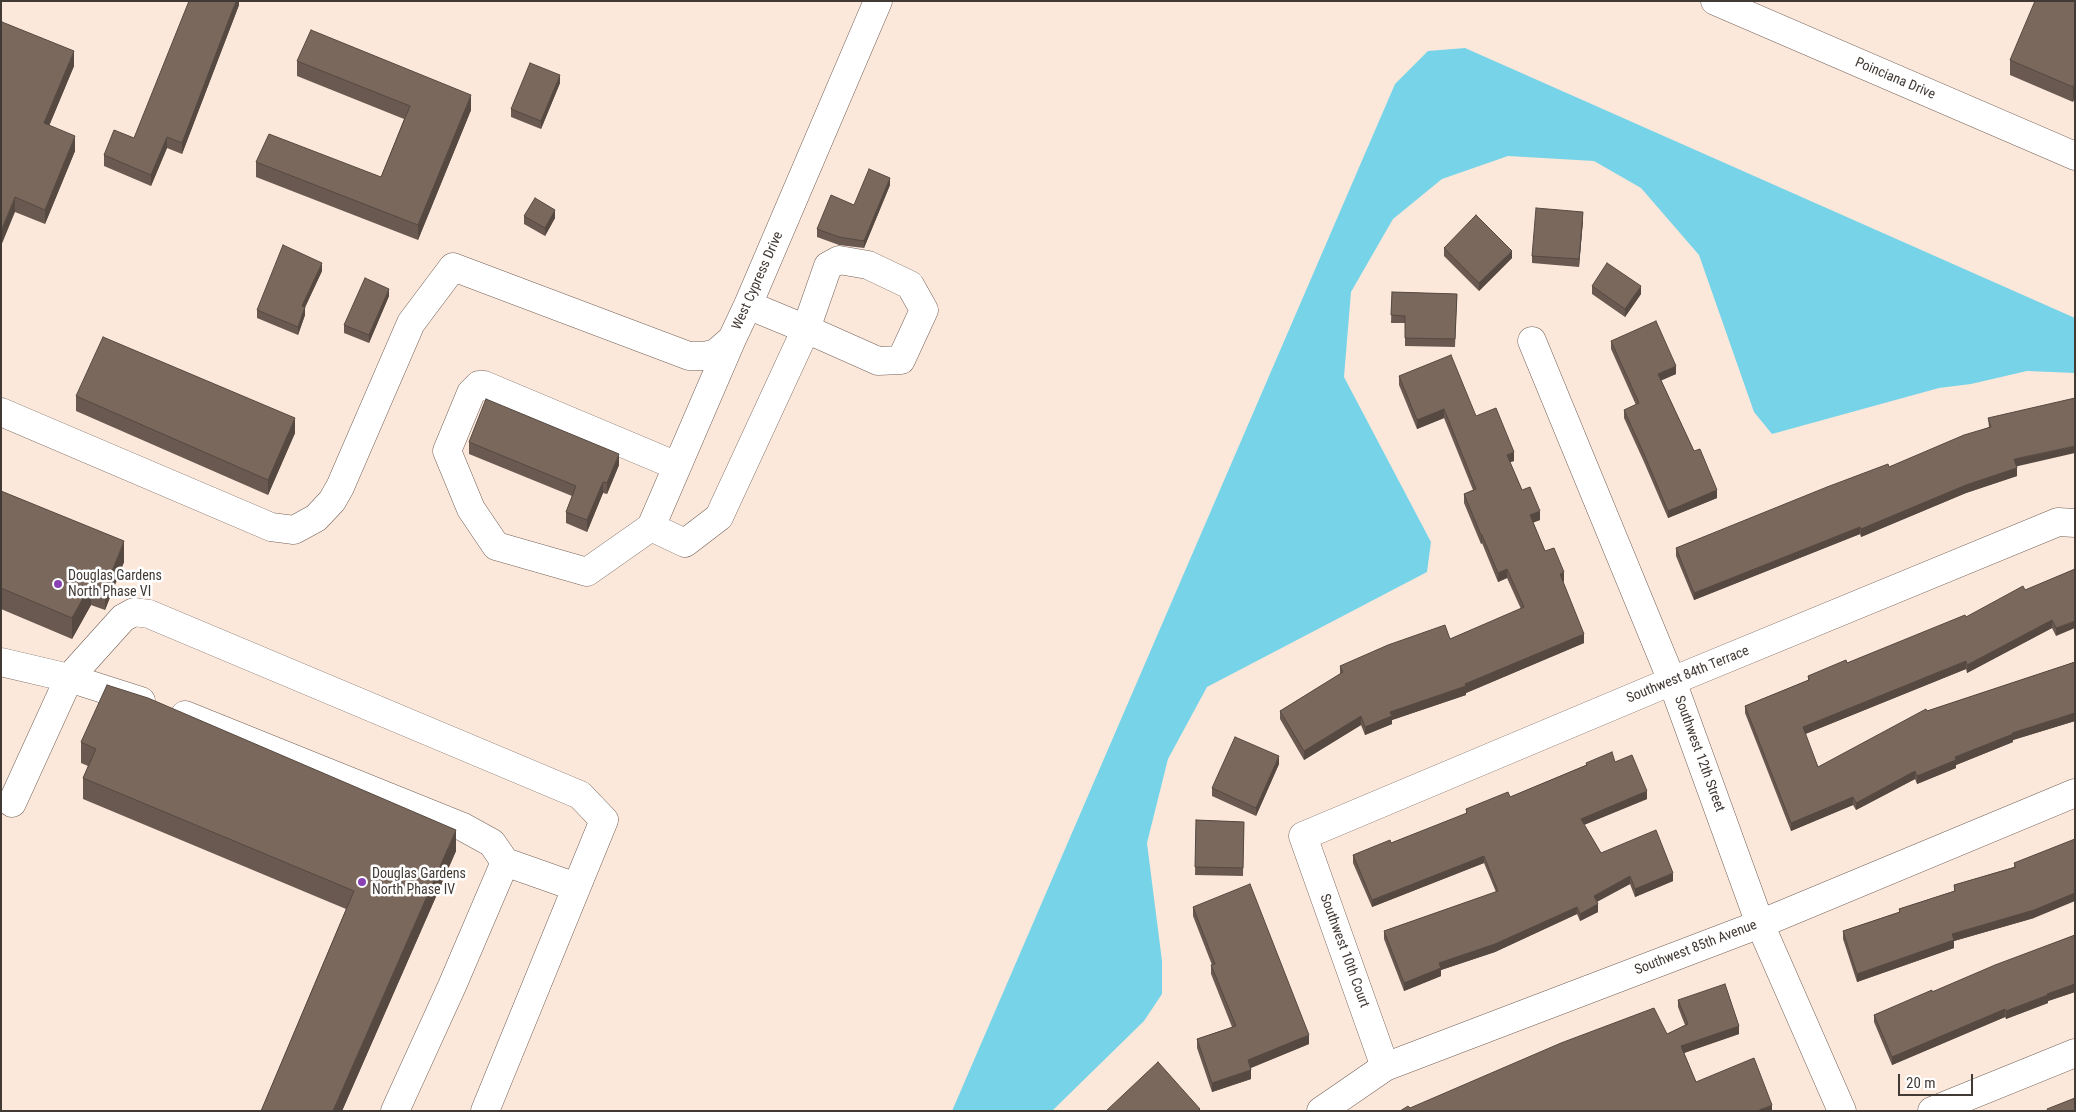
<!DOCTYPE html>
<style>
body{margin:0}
#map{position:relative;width:2076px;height:1112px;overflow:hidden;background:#fce8db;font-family:"Roboto Condensed",sans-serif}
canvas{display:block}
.frame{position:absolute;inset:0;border:2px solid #413934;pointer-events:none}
.scale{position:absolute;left:1898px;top:1074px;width:75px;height:22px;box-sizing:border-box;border:2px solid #413934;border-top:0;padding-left:6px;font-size:15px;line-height:18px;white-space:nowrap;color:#413934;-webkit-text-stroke:4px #fff;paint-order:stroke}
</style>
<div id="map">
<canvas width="2076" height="1112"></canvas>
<div class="frame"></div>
<div class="scale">20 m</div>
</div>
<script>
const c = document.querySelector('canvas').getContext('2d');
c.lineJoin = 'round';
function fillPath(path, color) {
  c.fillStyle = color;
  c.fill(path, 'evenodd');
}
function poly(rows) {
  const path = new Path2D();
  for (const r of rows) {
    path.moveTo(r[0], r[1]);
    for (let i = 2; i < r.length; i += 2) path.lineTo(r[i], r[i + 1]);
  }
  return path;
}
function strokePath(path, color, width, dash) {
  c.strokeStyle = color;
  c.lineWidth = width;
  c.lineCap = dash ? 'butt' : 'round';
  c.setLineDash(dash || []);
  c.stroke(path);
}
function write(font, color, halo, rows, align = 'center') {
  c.font = font + ' "Roboto Condensed",sans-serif';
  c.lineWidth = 5;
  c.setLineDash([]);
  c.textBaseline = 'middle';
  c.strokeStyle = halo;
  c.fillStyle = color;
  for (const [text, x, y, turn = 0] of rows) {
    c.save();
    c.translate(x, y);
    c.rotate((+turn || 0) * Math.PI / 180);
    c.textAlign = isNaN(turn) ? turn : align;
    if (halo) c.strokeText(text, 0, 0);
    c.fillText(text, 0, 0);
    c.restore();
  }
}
fillPath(poly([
 [1465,48,2075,318,2075,373,2027,371,1971,384,1939,388,1772,434,1754,412,1699,255,1641,188,1594,161,1508,156,1442,179,1393,219,1351,292,1344,377,1431,542,1427,572,1207,687,1168,759,1147,843,1162,961,1162,994,1144,1021,1052,1111,952,1111,1395,84,1428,51]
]), '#77d4e8');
const minor = poly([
 [1715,1,2075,156],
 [839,260,868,265,910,285,924,310,901,360,878,361,806,329,828,266,839,260],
 [732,339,651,527,685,543,719,517,806,329,748,305],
 [1532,341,1672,681,1760,924,1842,1111],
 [1,412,271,527,294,530,316,518,332,501,340,487,411,323,453,267,689,356,704,356,716,353,732,339,748,305,878,1],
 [651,527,587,572,496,546,471,509,447,451,471,393,479,385,484,385,677,466],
 [1,662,69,678,141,701],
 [185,715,463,827,492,843,505,862,452,986,395,1111],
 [12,803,69,678,123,618,134,612,149,614,580,795,604,820,485,1111],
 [505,862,576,887],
 [1385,1067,1303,836,1672,681,2058,522,2075,523],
 [1321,1111,1385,1067,1760,924,2075,793],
 [1932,1111,2075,1053]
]);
strokePath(minor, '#736157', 29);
strokePath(minor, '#fff', 28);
fillPath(poly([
 [239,1,239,5,182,154,167,148,151,186,104,166,104,155,134,138],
 [2075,1,2073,102,2010,75,2010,60],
 [1,24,74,66,49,126,75,151,45,224,15,212],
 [297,61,471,110,418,240,256,177,256,162,381,177,404,119,297,76],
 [560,83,541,129,511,117,511,109],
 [890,185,864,248,839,245,817,237,817,229],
 [524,216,555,218,545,236,524,224],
 [1583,220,1579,267,1532,263,1532,256],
 [1444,248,1512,258,1479,291,1444,256],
 [322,271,305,307,305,315,298,335,257,318,257,310],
 [1592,286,1641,294,1625,317,1592,294],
 [1392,292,1457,294,1455,347,1405,346,1405,323,1391,323],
 [389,296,369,343,344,333,344,325],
 [1611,341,1676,374,1661,380,1694,451,1717,498,1668,518,1644,462,1624,418,1624,410,1636,405,1611,349],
 [1399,376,1476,416,1514,461,1510,462,1522,490,1540,520,1533,522,1545,551,1564,581,1563,582,1584,643,1466,693,1466,695,1392,720,1392,724,1365,735,1361,725,1304,760,1280,719,1280,711,1340,674,1340,666,1450,639,1521,609,1507,578,1498,582,1482,543,1481,544,1464,503,1464,494,1473,490,1444,418,1417,429,1399,385],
 [76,396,295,433,268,495,76,411],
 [1988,418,2016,466,2017,476,1966,493,1861,537,1860,534,1694,600,1676,556,1676,548,1889,467,1989,427],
 [469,442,619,465,607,494,603,493,587,532,566,523,566,512,572,496,469,454],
 [1,491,124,562,105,610,91,605,72,639,1,609],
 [2075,569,2056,636,2052,628,1967,673,1966,669,1805,734,1818,767,1927,711,2075,662,2075,721,2013,740,2013,742,1956,765,1956,768,1917,784,1915,779,1856,810,1853,805,1791,831,1745,713,1745,706,1808,680,1808,676,1847,663,1966,617],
 [81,742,456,851,342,1111,261,1111,346,909,83,799,83,778,88,766,81,763],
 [1615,762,1647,799,1584,825,1601,853,1673,881,1635,897,1630,884,1597,902,1598,912,1580,921,1577,914,1495,952,1441,970,1441,976,1404,991,1384,939,1384,931,1496,892,1484,863,1372,907,1353,863,1353,855,1391,843,1466,814,1466,809,1510,797,1586,765,1586,763],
 [1279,764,1256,816,1212,796,1212,788],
 [1196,820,1244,822,1243,876,1195,875],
 [2014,863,2034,918,1954,941,1954,948,1857,982,1843,939,1843,931,1899,912,1899,909,1954,891,1954,885,2014,867],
 [1193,907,1309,1044,1251,1068,1251,1079,1212,1092,1197,1048,1197,1039,1232,1027,1211,974,1211,965,1212,965,1193,916],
 [2075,935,2075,992,2048,1001,2048,1003,2006,1019,2005,1017,1892,1065,1874,1022,1874,1015,1932,992],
 [1678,1000,1739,1034,1684,1053,1696,1082,1772,1111,1410,1108,1667,1034,1685,1025,1678,1007]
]), '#695950');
fillPath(poly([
 [236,1,239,1,239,5,182,154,182,143],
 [74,51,74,66,44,138,44,123],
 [560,75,560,83,541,129,541,121],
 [2075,83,2075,98,2073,102,2073,87],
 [471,95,471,110,418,240,418,225],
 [75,136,75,151,45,224,45,210],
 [167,137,167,148,151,186,151,175],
 [890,178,890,185,864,248,864,241],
 [15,197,15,212,1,246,1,231],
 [555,210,555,218,545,236,545,228],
 [1583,212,1583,220,1579,267,1579,259],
 [1512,251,1512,258,1479,291,1479,283],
 [322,263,322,271,302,314,302,306],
 [1641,286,1641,294,1625,317,1625,309],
 [389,289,389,296,369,343,369,335],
 [305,307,305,315,298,335,298,327],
 [1676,366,1676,374,1658,382,1658,374],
 [1444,409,1444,418,1417,429,1417,420],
 [295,418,295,433,268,495,268,480],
 [2075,446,2075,453,2014,467,2014,459],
 [1514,452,1514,461,1507,463,1507,455],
 [619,454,619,465,607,494,607,483],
 [2017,468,2017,476,1966,493,1861,537,1861,529,1966,485],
 [603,482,603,493,587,532,587,520],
 [1717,490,1717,498,1668,518,1668,511],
 [1540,511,1540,520,1530,524,1530,515],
 [1860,527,1860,534,1694,600,1694,593],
 [1481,535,1482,535,1482,543,1481,544],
 [124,541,124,562,105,610,105,589],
 [1507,569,1507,578,1498,582,1498,573],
 [1564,572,1564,581,1560,583,1560,574],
 [91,584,91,605,72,639,72,618],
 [2052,620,2052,628,1967,673,1967,665],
 [2075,621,2075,628,2056,636,2056,628],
 [1584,634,1584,643,1466,693,1466,695,1392,720,1392,724,1365,735,1365,727,1390,712,1465,684],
 [1966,661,1966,669,1803,735,1803,727],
 [2075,713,2075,721,2013,740,2013,742,1956,765,1956,768,1917,784,1917,776,1955,757,2012,733],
 [1361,716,1361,725,1304,760,1304,751],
 [1279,756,1279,764,1256,816,1256,808],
 [1915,771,1915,779,1856,810,1856,803],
 [1647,791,1647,799,1581,826,1581,819],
 [1853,797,1853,805,1791,831,1791,823],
 [456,830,456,851,342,1111,333,1111],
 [1484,856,1484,863,1372,907,1372,900],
 [1673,873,1673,881,1635,897,1635,889],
 [1630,876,1630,884,1594,903,1594,896],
 [2075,890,2075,901,2034,918,1954,941,1954,948,1857,982,1857,974,1952,934],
 [1598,904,1598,912,1580,921,1580,914],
 [1577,907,1577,914,1495,952,1441,970,1441,976,1404,991,1404,983,1439,963],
 [2075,984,2075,992,2048,1001,2048,1003,2006,1019,2006,1011,2047,994],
 [2005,1009,2005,1017,1892,1065,1892,1057],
 [1739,1026,1739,1034,1681,1054,1681,1046],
 [1309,1035,1309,1044,1248,1069,1248,1060],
 [1251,1070,1251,1079,1212,1092,1212,1083],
 [1772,1105,1772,1111,1757,1111]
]), '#554941');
const building = poly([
 [189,1,236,1,182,143,167,137,151,175,104,155,114,130,134,138,189,1],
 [2035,1,2075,1,2075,83,2073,87,2010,60,2035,1],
 [2,22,74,51,44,123,75,136,45,210,15,197,1,231,1,24,2,22],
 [311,30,471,95,418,225,256,162,269,134,381,177,410,106,297,61,311,30],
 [530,63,560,75,541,121,511,109,530,63],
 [869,169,890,178,864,241,839,237,817,229,831,195,854,205,869,169],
 [535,198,555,210,545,228,524,216,535,198],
 [1536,208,1583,212,1579,259,1532,256,1536,208],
 [1476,215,1512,251,1479,283,1444,248,1476,215],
 [283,245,322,263,302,306,305,307,298,327,257,310,283,245],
 [1607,263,1641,286,1625,309,1592,286,1607,263],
 [365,278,389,289,369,335,344,325,365,278],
 [1392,292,1457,294,1455,339,1405,338,1405,316,1391,315,1392,292],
 [1656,321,1676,366,1658,374,1694,451,1700,449,1717,490,1668,511,1644,454,1624,410,1639,403,1611,341,1656,321],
 [103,337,295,418,268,480,76,396,103,337],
 [1451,355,1476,416,1496,408,1514,452,1507,455,1522,490,1530,487,1540,511,1530,515,1545,551,1554,548,1564,572,1560,574,1584,634,1465,684,1466,686,1390,712,1392,716,1365,727,1361,716,1304,751,1280,711,1343,672,1340,666,1388,645,1445,625,1450,639,1524,607,1507,569,1498,573,1482,535,1481,535,1464,494,1476,489,1444,409,1417,420,1399,376,1451,355],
 [2075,398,2075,446,2014,459,2017,468,1966,485,1861,529,1860,527,1694,593,1676,548,1827,487,1888,464,1889,467,1964,435,1991,427,1988,418,2075,398],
 [486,399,619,454,607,483,603,482,587,520,566,512,576,486,469,442,486,399],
 [1,491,124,541,105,589,91,584,72,618,1,588,1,491],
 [2075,569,2075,621,2056,628,2052,620,1967,665,1966,661,1803,727,1818,767,1926,709,1927,711,2075,662,2075,713,2012,733,2013,734,1955,757,1956,760,1917,776,1915,771,1856,803,1853,797,1791,823,1745,706,1809,680,1808,676,1846,660,1847,663,1965,615,1966,617,2023,586,2025,590,2075,569],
 [107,685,148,698,456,830,333,1111,261,1111,354,891,83,778,96,749,81,742,107,685],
 [1235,737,1279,756,1256,808,1212,788,1235,737],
 [1612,752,1615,762,1632,755,1647,791,1581,819,1601,853,1656,830,1673,873,1635,889,1630,876,1594,896,1598,904,1580,914,1577,907,1495,944,1439,963,1441,968,1404,983,1384,931,1498,891,1484,856,1372,900,1353,855,1390,840,1391,843,1467,813,1466,809,1508,792,1510,797,1587,765,1586,763,1612,752],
 [1196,820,1244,822,1243,868,1195,867,1196,820],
 [2075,839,2075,893,2034,910,1952,934,1954,940,1857,974,1843,931,1900,912,1899,909,1955,891,1954,885,2016,867,2014,863,2075,839],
 [1250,884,1309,1035,1248,1060,1251,1070,1212,1083,1197,1039,1236,1026,1211,965,1215,964,1193,907,1250,884],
 [2075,935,2075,984,2047,994,2048,995,2006,1011,2005,1009,1892,1057,1874,1015,1932,990,1932,992,1995,965,2075,935],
 [1725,984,1739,1026,1681,1046,1696,1082,1754,1058,1772,1105,1757,1111,1400,1111,1408,1106,1410,1108,1561,1043,1654,1008,1667,1034,1688,1024,1678,1000,1725,984],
 [1158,1062,1200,1109,1198,1111,1106,1111,1158,1062],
 [2075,1098,2075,1111,2048,1111,2047,1109,2075,1098]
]);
fillPath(building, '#7a685d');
strokePath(building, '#554941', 1);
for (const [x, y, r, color] of [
 [58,584,5,"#8a41b3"],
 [362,882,5,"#8a41b3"]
]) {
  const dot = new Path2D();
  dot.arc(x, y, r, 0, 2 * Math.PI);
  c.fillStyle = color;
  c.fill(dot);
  strokePath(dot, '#fff', 2);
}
write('14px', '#413934', '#fff', [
 ["Poinciana Drive",1895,79,23],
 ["West Cypress Drive",758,281,-66],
 ["Southwest 84th Terrace",1688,675,-22],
 ["Southwest 12th Street",1699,754,70],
 ["Southwest 85th Avenue",1696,948,-21],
 ["Southwest 10th Court",1344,951,70]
]);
write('14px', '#413934', '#fff', [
 ["Douglas Gardens",68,576],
 ["North Phase VI",68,592],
 ["Douglas Gardens",372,874],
 ["North Phase IV",372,890]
], 'left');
</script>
